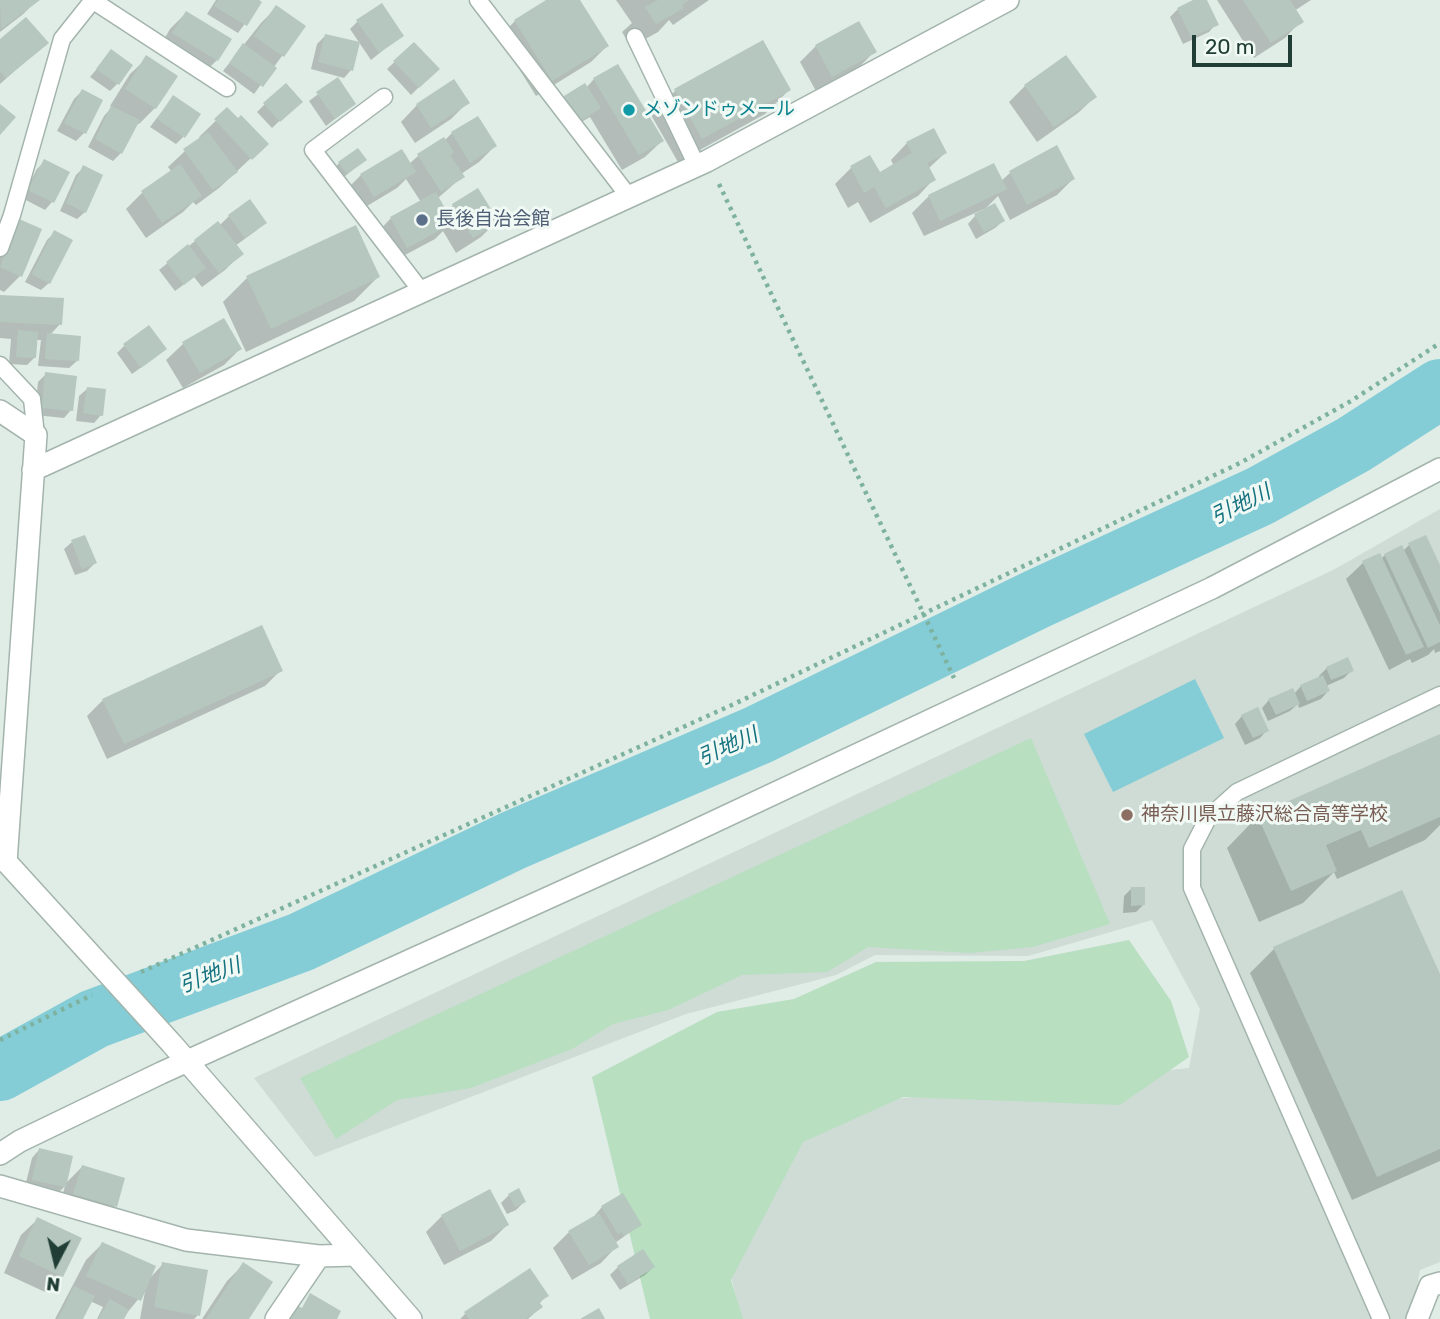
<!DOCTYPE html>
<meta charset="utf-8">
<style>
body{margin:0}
#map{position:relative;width:1440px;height:1319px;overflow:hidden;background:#e0ece6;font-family:Rubik,sans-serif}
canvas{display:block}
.north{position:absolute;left:21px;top:1228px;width:70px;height:70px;-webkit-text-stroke:5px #f1f9f5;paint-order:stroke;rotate:187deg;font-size:19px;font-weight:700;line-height:28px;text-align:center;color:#203e35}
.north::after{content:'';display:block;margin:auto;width:24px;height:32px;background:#203e35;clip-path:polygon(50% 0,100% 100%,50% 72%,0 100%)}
.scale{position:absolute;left:1192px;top:35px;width:100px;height:32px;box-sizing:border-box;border:4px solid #203e35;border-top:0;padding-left:9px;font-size:21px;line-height:24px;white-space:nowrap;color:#203e35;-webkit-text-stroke:5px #f1f9f5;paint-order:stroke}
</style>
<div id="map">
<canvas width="1440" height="1319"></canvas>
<div class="north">N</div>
<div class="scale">20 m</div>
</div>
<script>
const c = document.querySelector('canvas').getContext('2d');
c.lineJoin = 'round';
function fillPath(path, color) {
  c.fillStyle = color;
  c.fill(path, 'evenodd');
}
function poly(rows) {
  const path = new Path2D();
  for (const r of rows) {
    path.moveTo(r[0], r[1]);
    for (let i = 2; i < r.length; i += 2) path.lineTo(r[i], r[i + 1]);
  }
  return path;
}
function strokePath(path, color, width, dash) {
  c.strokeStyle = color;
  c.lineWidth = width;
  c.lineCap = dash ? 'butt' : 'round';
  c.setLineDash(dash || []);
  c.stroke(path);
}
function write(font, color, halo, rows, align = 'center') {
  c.font = font + ' Rubik,"Noto Sans JP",sans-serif';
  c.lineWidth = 6;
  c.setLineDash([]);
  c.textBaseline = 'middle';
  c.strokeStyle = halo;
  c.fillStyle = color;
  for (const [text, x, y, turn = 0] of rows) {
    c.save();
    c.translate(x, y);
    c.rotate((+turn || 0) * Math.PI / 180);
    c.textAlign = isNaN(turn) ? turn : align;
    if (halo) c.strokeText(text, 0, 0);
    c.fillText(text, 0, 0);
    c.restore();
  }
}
fillPath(poly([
 [1440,509,1440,1262,1420,1270,1413,1309,1407,1319,741,1319,717,1215,763,1113,1189,1068,1200,1009,1152,920,1028,956,875,955,836,975,686,1014,315,1157,254,1078,1335,569]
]), '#cedcd5');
fillPath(poly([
 [1031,738,1110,924,1033,947,970,953,868,947,827,972,742,975,668,1010,613,1024,572,1049,471,1088,397,1100,336,1139,300,1078],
 [1129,940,1171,1001,1189,1057,1120,1105,903,1097,803,1142,731,1280,743,1319,650,1319,592,1077,717,1012,794,999,876,962,1024,961]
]), '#b7dfc0');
fillPath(poly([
 [1195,679,1224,738,1113,792,1084,734]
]), '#84cdd6');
fillPath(poly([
 [0,0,38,0,22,15,0,32],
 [216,0,256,0,260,3,238,33,207,14],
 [549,0,578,0,607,46,591,62,536,96,499,37,515,21],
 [616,0,709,0,673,25,669,20,658,32,631,47,622,32,632,23],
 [1197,0,1205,0,1216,24,1209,32,1183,44,1170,17,1178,9],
 [1217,0,1311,0,1294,11,1301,21,1285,38,1254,58],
 [277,7,304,26,254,94,223,71,261,23],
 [186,13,217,60,201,76,158,50,170,29],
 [357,22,402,35,371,60,350,29],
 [325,36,351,70,344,78,311,69,317,44],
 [0,41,46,43,0,84],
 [414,44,437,69,411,95,387,69],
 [816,46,874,52,858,68,816,91,800,62],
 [111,52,117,84,110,91,90,77],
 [147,58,155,108,139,124,137,123,121,153,113,161,88,147,104,116,112,107,110,106,130,74],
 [594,79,662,141,645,157,622,170,590,117,571,128,557,105,565,97,585,85,586,88],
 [337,80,354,104,326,126,309,101],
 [1025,86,1095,97,1078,113,1037,142,1009,102],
 [789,90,765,114,678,162,651,115,675,91],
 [82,91,101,101,84,133,76,141,57,131,74,99],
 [173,97,183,137,176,144,150,127],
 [467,103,451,119,415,143,401,122,417,105],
 [265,104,292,109,272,128,257,112],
 [227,110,266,144,219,188,196,205,193,202,183,212,146,238,126,209,142,193,172,172,168,167,185,151,201,139,199,137],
 [452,133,495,146,479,162,461,174,462,177,438,198,446,213,453,205,497,221,481,237,456,253,443,231,435,239,390,263,375,235,391,218,421,202,406,179,397,188,357,212,345,191,361,175,409,164,418,156,445,140],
 [907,143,945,153,928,169,934,179,918,196,870,223,858,202,848,208,835,184,851,168,870,157,879,174,894,166,891,160],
 [1056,148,1073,179,1057,195,1010,220,998,196,986,208,924,236,912,213,929,196,1001,181,1010,173],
 [365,160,339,181,332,171,339,163],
 [44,162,52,202,45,210,22,198,37,169],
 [84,167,85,212,77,219,60,211,76,175],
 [229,216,257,230,235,246,241,254,225,270,202,287,194,277,175,291,159,270,195,241,219,226],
 [975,216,1003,221,995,228,976,239,968,224],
 [54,233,49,283,41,290,25,282,47,240],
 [0,245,20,276,4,292,0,290],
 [378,277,354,301,246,352,223,302,247,278],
 [0,297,60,324,50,335,77,361,69,368,38,366,41,340,36,340,34,358,27,365,9,364,11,339,0,338],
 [224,320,240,349,224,365,183,388,166,360,183,344],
 [124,346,157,356,132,374,117,353],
 [46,374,71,410,64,418,35,415,38,382],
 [87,389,101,415,94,423,76,421,79,396],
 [1425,537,1440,569,1440,651,1435,653,1434,649,1428,655,1412,663,1410,659,1389,670,1346,579,1363,563,1379,555,1381,559,1385,555,1403,551,1409,545],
 [72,542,95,563,87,571,75,575,64,549],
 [1327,668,1352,670,1344,678,1326,686,1328,691,1321,699,1299,708,1298,704,1290,711,1268,721,1262,708,1269,700,1294,694,1301,686,1320,678,1319,676],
 [281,670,265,686,107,759,87,716,103,700],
 [1242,716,1267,730,1260,738,1245,745,1235,724],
 [1440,736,1440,825,1425,840,1337,879,1334,872,1303,903,1259,922,1227,848,1258,816],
 [1131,889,1143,905,1136,912,1123,913,1124,896],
 [1274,949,1440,978,1440,1161,1352,1200,1250,973],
 [39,1150,65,1184,82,1167,115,1206,99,1222,58,1210,65,1186,57,1194,25,1187,32,1158],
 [518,1190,524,1202,516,1210,507,1214,501,1203,509,1195],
 [602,1207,640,1225,615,1243,617,1246,601,1263,572,1280,553,1248,569,1232,596,1217,595,1215],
 [442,1216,507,1225,491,1241,444,1265,426,1232],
 [38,1219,62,1276,45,1292,4,1273,21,1235],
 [102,1244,150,1278,163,1264,198,1315,194,1319,140,1319,145,1291,122,1319,97,1319,103,1307,90,1301,81,1319,55,1319,86,1260],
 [243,1265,247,1319,202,1319,227,1281],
 [618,1267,653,1267,645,1275,620,1290,610,1275],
 [547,1295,539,1304,541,1307,528,1319,460,1319,465,1314]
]), '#0003');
strokePath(poly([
 [0,1071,94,1019,301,942,514,840,758,735,1037,599,1260,496,1353,445,1440,389]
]), '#84cdd6', 60);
fillPath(poly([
 [0,0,40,0,1,29],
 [218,0,259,0,262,2,247,26,214,6],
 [546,0,580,0,609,46,552,81,514,20],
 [658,0,689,0,682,5,684,8,656,24,645,7],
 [1193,0,1207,0,1219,25,1191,37,1177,8],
 [1243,0,1290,0,1304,22,1271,43],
 [382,3,404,36,379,53,356,20],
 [276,5,306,26,284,57,254,36],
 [186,11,232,39,218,61,172,33],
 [26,17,49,43,6,78,0,71,0,39],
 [859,21,877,52,832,77,815,45],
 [325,34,360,42,353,71,318,62],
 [763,40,791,90,702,139,674,89],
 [414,42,440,69,419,88,393,61],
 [243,43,277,68,263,87,229,63],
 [111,49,133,65,119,85,96,69],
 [146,55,178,76,156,109,125,89],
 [1066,55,1097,97,1054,127,1024,85],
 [618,64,664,141,639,155,593,78],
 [338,77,356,104,335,119,316,92],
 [454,79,470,103,431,128,416,104],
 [286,83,303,102,280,122,263,103],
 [585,83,601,108,579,122,564,96],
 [82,89,103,100,86,134,64,123],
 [173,95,201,114,185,138,157,119],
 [0,104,16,117,0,135],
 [111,106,140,120,122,154,95,139],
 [227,107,238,118,241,115,269,144,252,160,214,119],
 [478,116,497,146,470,163,451,132],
 [934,128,947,153,927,163,936,180,886,208,874,187,864,193,850,166,870,155,880,172,912,153,906,142],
 [208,132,238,172,213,190,183,149],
 [444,137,454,152,450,155,465,177,441,192,417,154],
 [1057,145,1075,179,1027,205,1009,171],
 [358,148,367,160,347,174,338,162],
 [402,149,416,172,374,197,360,174],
 [44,159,70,172,54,203,28,190],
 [994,163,1007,189,940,221,928,195],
 [180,164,202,196,162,223,141,191],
 [83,165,103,175,86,213,66,203],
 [478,188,499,222,473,238,452,204],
 [436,192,453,223,407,248,390,217],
 [250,199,267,223,245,238,228,215],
 [995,203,1005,221,984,232,974,214],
 [19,219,42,229,22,277,0,267],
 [218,221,244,254,219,273,194,240],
 [356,225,380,277,271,329,246,276],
 [54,230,73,240,50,284,32,274],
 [188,244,206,268,184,285,166,262],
 [0,295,64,298,62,325,0,322],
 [224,318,242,349,200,373,182,342],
 [149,325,167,349,141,368,123,344],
 [18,330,38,332,36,358,16,357],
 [47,333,81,336,79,361,45,359],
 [45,372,77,376,73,411,42,408],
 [87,387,106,389,103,416,83,413],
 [85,535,97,563,82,569,71,540],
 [1426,535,1440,565,1440,613,1408,543],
 [1402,545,1440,625,1440,642,1428,648,1384,554],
 [1380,553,1424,647,1406,655,1362,561],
 [262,625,283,671,124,744,102,699],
 [1348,657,1354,671,1331,680,1326,667],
 [1323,675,1330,691,1307,701,1300,685],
 [1293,688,1300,704,1276,715,1268,699],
 [1258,707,1269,731,1253,738,1241,715],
 [1440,734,1440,817,1369,848,1361,830,1326,845,1337,871,1291,891,1257,815],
 [1131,887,1145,887,1145,905,1131,906],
 [1402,890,1440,974,1440,1149,1377,1177,1273,947],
 [39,1148,73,1156,66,1187,32,1180],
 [82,1165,125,1178,117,1207,73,1194],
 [519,1188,526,1202,515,1207,508,1194],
 [490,1189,509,1225,460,1251,441,1215],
 [623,1193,642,1225,624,1236,622,1232,618,1234,601,1206],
 [599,1213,619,1247,589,1265,568,1231],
 [37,1217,82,1238,63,1277,19,1256],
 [102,1242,156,1266,141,1301,86,1276],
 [643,1249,655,1267,628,1284,617,1266],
 [162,1262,208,1270,200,1316,154,1307],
 [243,1262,273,1282,249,1319,206,1319],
 [530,1268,549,1296,539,1302,543,1307,526,1319,469,1319,464,1312],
 [74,1286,95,1296,83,1319,58,1319],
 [310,1293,341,1311,337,1319,285,1319,294,1304,302,1308],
 [110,1299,129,1310,124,1319,98,1319],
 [599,1308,605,1319,580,1319]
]), '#b5c7bf');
const service = poly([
 [92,0,227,88],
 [478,0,630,198],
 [635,37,697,166],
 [384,97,313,150,422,292],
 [0,248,12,215,62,39,93,0],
 [0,365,32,399,36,435],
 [1381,1319,1192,888,1192,849,1208,818,1237,792,1440,695]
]);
const minor = poly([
 [0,411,36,435,6,862],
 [33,470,707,161,1008,0],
 [0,1154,20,1141,161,1073,656,849,1212,588,1440,469],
 [0,1186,186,1240,319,1256,355,1255],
 [276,1319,319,1256],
 [1417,1319,1430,1286,1440,1283]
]);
const tertiary = poly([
 [0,855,172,1044,411,1319]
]);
strokePath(service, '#a3b4ad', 19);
strokePath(minor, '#a3b4ad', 24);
strokePath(tertiary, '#a3b4ad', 24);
strokePath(poly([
 [719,184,954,678],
 [141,972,734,704,1240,463,1351,401,1440,343],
 [0,1040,92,995]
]), '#7eb2a0', 4.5, [3.5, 5]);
strokePath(service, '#fff', 16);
strokePath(minor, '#fff', 21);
strokePath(tertiary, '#fff', 21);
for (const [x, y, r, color] of [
 [629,110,7,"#0f9aa8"],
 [422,220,7,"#5c6f8a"],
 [1127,815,7,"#8d6e63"]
]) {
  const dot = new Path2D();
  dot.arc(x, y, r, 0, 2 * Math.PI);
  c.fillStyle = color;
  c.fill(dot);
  strokePath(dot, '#f1f9f5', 2.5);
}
write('19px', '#0d838f', '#f1f9f5', [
 ["メゾンドゥメール",643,110]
], 'left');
write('19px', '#4e5e75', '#f1f9f5', [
 ["長後自治会館",436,220]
], 'left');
write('19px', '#785e54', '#f1f9f5', [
 ["神奈川県立藤沢総合高等学校",1141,815]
], 'left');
write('italic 21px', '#15727f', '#f1f9f5', [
 ["引地川",1241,505,-26],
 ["引地川",728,747,-24],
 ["引地川",210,976,-20]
]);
</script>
